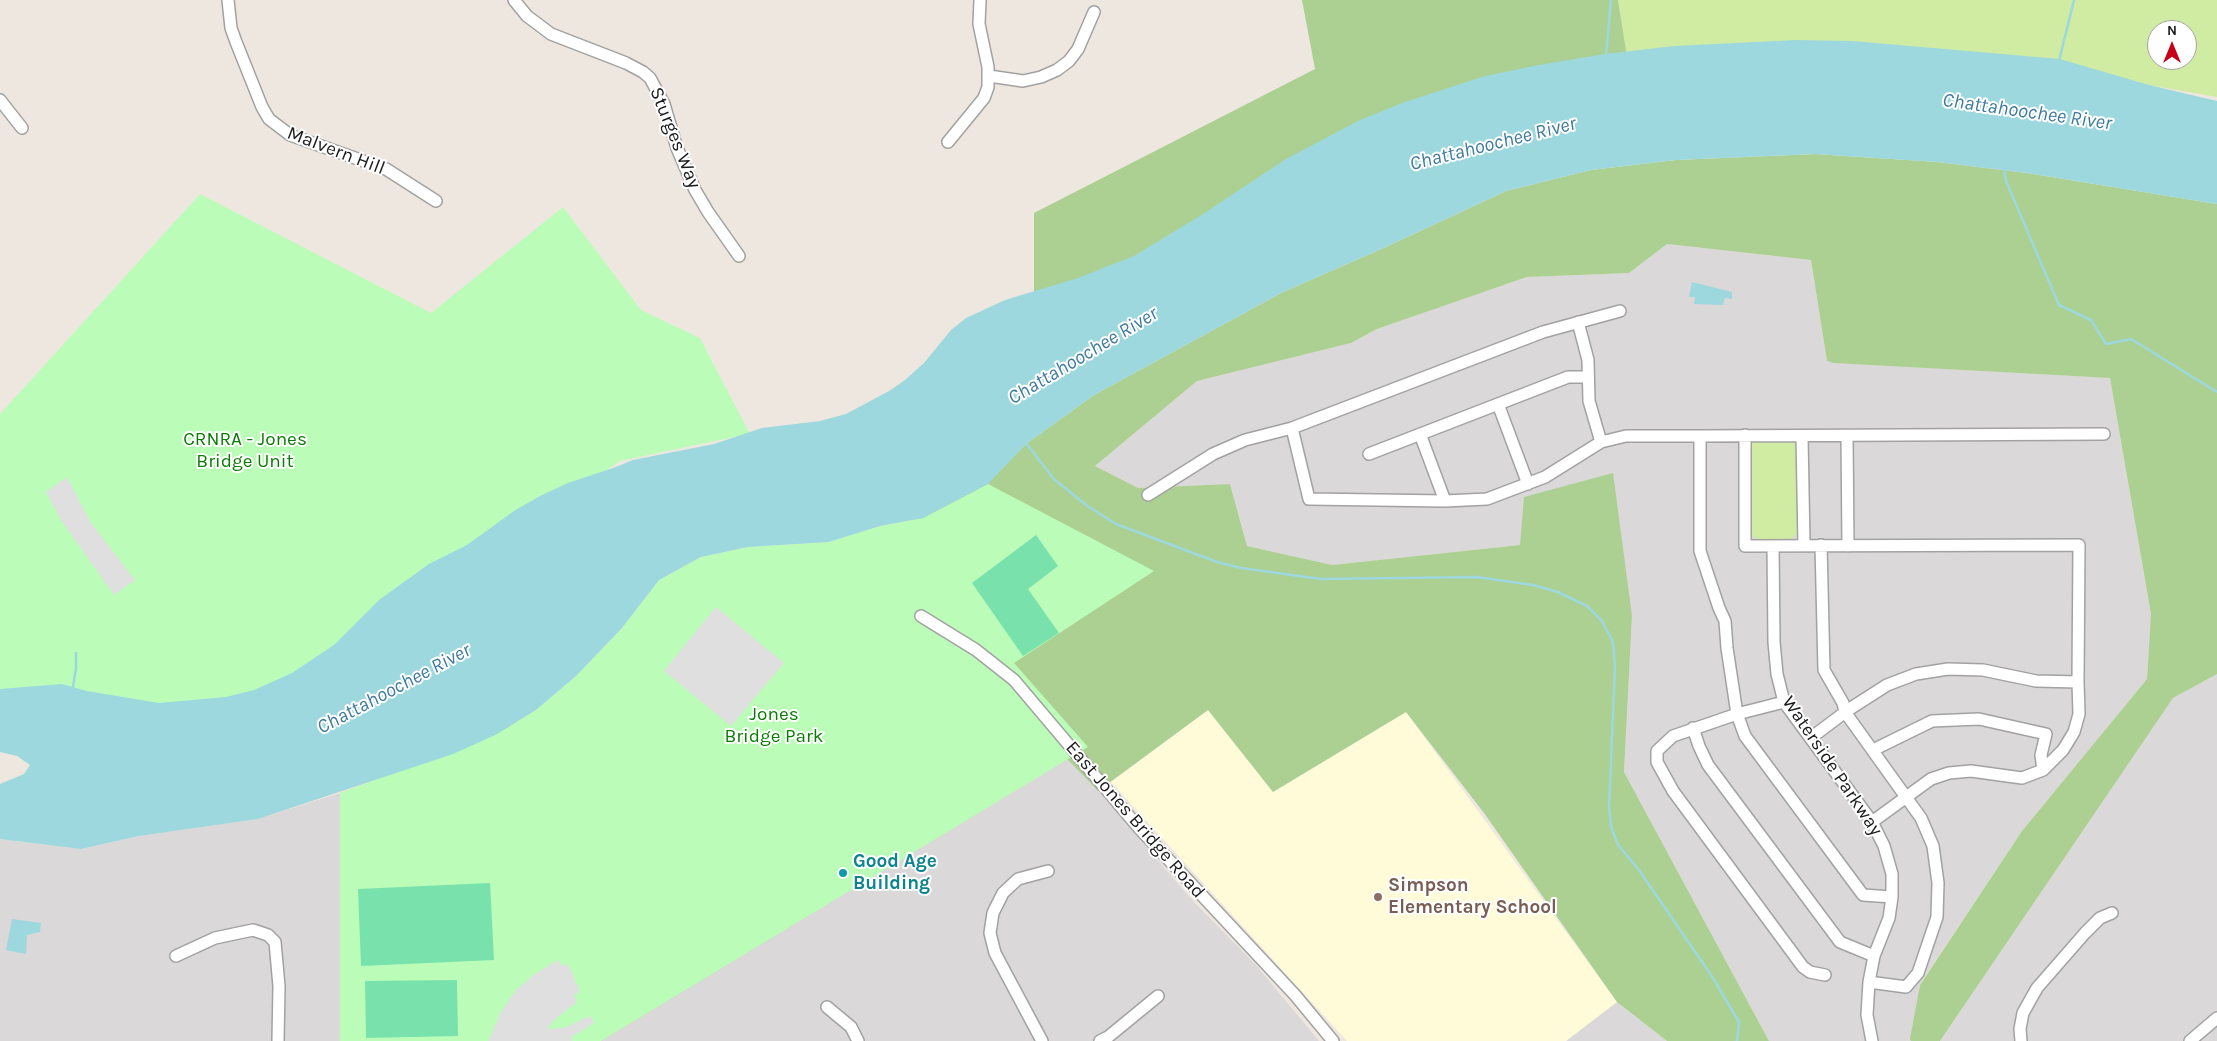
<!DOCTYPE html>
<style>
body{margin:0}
#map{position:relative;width:2217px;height:1041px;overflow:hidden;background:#eee7e0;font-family:Karla,sans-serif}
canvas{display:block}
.north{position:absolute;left:2147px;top:20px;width:50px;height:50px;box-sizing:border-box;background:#fff;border:1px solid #a4a4a4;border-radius:50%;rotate:0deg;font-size:14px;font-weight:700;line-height:20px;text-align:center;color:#1b1b1b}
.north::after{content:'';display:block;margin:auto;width:18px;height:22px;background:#c70019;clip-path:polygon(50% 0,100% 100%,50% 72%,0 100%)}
</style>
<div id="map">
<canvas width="2217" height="1041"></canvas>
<div class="north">N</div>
</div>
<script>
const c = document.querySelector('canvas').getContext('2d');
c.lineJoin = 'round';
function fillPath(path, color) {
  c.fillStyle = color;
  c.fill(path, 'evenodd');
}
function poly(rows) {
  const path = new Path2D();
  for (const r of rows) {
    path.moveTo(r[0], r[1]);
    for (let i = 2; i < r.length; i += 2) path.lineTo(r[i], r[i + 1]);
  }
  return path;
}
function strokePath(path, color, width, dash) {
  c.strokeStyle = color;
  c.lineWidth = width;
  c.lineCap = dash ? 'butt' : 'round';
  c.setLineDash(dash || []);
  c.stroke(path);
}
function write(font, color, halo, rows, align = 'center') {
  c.font = font + ' Karla,sans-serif';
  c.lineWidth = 4;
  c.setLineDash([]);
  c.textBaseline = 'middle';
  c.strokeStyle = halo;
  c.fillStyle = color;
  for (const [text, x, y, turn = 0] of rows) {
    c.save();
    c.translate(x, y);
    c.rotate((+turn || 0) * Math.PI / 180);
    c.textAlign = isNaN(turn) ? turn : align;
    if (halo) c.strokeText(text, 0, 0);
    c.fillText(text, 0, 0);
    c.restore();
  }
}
fillPath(poly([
 [1667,244,1811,260,1827,361,1833,363,2110,378,2151,614,2147,679,2022,831,1920,984,1911,1041,1769,1041,1624,772,1632,616,1520,545,1332,565,1247,546,1230,484,1138,488,1095,466,1197,381,1351,343,1377,329,1527,277,1629,273],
 [2217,674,2217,1041,1940,1041,2173,698],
 [1067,759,1098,791,1194,902,1255,964,1319,1041,601,1041],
 [340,793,340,1041,0,1041,0,839,81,849,139,836,258,819],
 [1617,1002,1667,1041,1566,1041]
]), '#dad8d8');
fillPath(poly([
 [1208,710,1273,792,1406,712,1617,1002,1566,1041,1347,1041,1111,782]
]), '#fffad8');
fillPath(poly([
 [1618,0,2217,0,2217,97,2119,80,1628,63],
 [2157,30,2187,30,2187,60,2157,60],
 [1759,440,1790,440,1795,443,1798,449,1798,533,1790,540,1761,540,1753,536,1750,529,1749,448,1752,443]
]), '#d0eca2');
fillPath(poly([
 [1302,0,1618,0,1628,63,1034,336,1034,213,1315,69],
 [1815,154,1938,162,2027,173,2217,204,2217,674,2173,698,1940,1041,1911,1041,1910,1039,1920,985,2022,831,2147,679,2151,614,2110,378,1833,363,1827,361,1811,260,1667,244,1629,273,1527,277,1377,329,1351,343,1197,381,1095,466,1138,488,1230,484,1247,546,1332,565,1520,545,1524,497,1613,473,1632,616,1624,772,1769,1041,1667,1041,1617,1002,1484,813,1406,712,1273,792,1208,710,1098,791,1067,759,601,1041,340,1041,340,793,453,754,987,484,1026,444,1094,395,1281,293,1388,246,1506,191,1591,170,1676,160],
 [944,568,1071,625,1023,656]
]), '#acd092');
fillPath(poly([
 [200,194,431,313,563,207,641,310,700,338,753,440,739,436,620,461,342,648,224,708,0,704,0,414],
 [988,484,1154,571,1014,663,1088,747,601,1041,340,1041,340,793,495,735,536,710,576,676,622,628,659,580,701,557,748,547,829,542,880,526,923,518]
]), '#bcfcb9');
fillPath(poly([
 [1036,535,1058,566,1028,589,1059,633,1023,656,972,583],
 [490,883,494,960,361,966,358,889],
 [457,980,458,1036,366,1038,365,981]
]), '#79e2ac');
fillPath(poly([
 [67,477,91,523,135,580,114,595,61,520,46,492],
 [716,607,784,663,731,726,664,671],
 [558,960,563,966,568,964,580,992,574,995,577,1002,556,1018,547,1029,564,1028,590,1016,594,1023,571,1037,572,1041,488,1041,502,1010,516,990,535,974]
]), '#dfdfdf');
fillPath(poly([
 [1797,40,1852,41,2060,59,2149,85,2217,101,2217,204,2027,173,1938,162,1815,154,1676,160,1591,170,1506,191,1388,246,1281,293,1094,395,1026,444,988,484,923,518,880,526,829,542,748,547,701,557,659,580,622,628,576,676,536,710,495,735,453,754,258,819,139,836,81,849,0,839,0,784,24,774,30,765,17,756,0,752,0,689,62,684,87,691,159,703,226,697,254,690,292,673,334,645,379,600,429,564,467,545,514,511,540,496,568,483,616,467,633,460,714,444,762,428,820,421,846,414,889,391,905,380,924,363,951,330,966,318,1005,300,1078,278,1134,256,1203,214,1286,159,1360,120,1402,103,1485,76,1539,65,1605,54,1674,46],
 [1692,282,1732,292,1732,299,1725,298,1723,305,1694,304,1695,297,1689,297],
 [12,919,41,923,40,932,27,935,26,954,6,950]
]), '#9dd8de');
strokePath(poly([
 [1606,56,1611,0],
 [2059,61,2074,0],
 [2004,168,2006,181,2059,305,2091,320,2106,344,2131,339,2217,392],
 [1025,442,1054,479,1086,505,1116,524,1217,562,1241,568,1321,579,1477,577,1533,585,1558,592,1587,606,1602,621,1613,642,1615,667,1609,807,1611,826,1618,845,1639,870,1713,978,1739,1022,1737,1041],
 [73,687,76,668,76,653]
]), '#9dd8de', 2.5);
const minor = poly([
 [228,0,231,28,236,42,262,107,269,119,290,135,386,169,436,201],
 [514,0,527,16,551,34,626,63,643,72,650,78,664,104,677,148,695,190,708,212,739,256],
 [989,76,1023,81,1041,77,1057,70,1069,61,1078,49,1094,12],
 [0,100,22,128],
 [948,142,984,98,988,87,988,67,979,24,980,0],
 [1578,322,1588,360,1589,401,1601,442],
 [1498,404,1528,484],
 [1292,428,1309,499,1445,501,1487,499,1545,477,1601,442,1626,436,1700,436],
 [1420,434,1445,501],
 [1745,435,1745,546,2079,545,2078,682],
 [1802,436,1804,545],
 [1847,436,1848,546],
 [1369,454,1568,377,1588,377],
 [1148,495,1213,454,1245,440,1292,428,1543,332,1620,311],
 [1821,545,1824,670,1843,703,1845,712,1921,818,1933,846,1938,883,1937,917,1918,973,1906,987,1869,982],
 [1773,546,1774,642,1777,674,1784,702,1872,822,1884,846,1892,874,1892,897,1889,918,1874,956,1869,982,1867,1015,1872,1041],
 [921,616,976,650,1014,680,1139,828,1295,995,1333,1041],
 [1784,702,1737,714,1673,736,1657,751,1657,762,1673,791,1803,967,1810,972,1825,975],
 [1693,728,1699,746,1708,765,1840,942,1874,956],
 [1812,737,1848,710,1887,685,1916,674,1948,669,1983,670,2036,681,2078,682,2079,714,2074,732,2063,750,2043,770,2022,778,1971,771,1949,773,1931,779,1872,822],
 [1873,750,1932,721,1979,719,2046,734,2041,755,2043,770],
 [1892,897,1863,895,1745,736,1737,714,1727,648,1725,621,1719,608,1700,551,1700,436,2104,434],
 [176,956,215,938,253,930,268,935,275,942,279,986,278,1041],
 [827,1007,851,1027,858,1041],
 [1042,1041,995,953,990,933,993,913,1003,893,1018,879,1048,871],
 [1100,1041,1108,1037,1158,996],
 [2021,1041,2020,1029,2023,1013,2037,988,2085,933,2100,918,2112,913],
 [2190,1041,2217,1018]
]);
strokePath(minor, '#a2a2a2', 14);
strokePath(minor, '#fff', 11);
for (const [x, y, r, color] of [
 [843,873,5,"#0f9aa8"],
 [1378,897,5,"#8d6e63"]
]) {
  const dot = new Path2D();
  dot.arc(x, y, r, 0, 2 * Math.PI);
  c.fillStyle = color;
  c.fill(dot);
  strokePath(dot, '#fff', 2);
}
write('19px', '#1b1b1b', '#fff', [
 ["Sturges Way",675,138,68],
 ["Malvern Hill",336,151,21],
 ["Waterside Parkway",1832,766,56],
 ["East Jones Bridge Road",1135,820,49]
]);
write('19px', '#0b7d05', '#fff', [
 ["CRNRA - Jones",245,440],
 ["Bridge Unit",245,462],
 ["Jones",774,715],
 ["Bridge Park",774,737]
]);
write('bold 19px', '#0d838f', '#fff', [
 ["Good Age",853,862],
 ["Building",853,884]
], 'left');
write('bold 19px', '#785e54', '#fff', [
 ["Simpson",1388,886],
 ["Elementary School",1388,908]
], 'left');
write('italic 20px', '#3f7b9f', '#fff', [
 ["Chattahoochee River",2027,112,8],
 ["Chattahoochee River",1493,144,-14],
 ["Chattahoochee River",1083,356,-31],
 ["Chattahoochee River",394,689,-28]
]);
</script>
